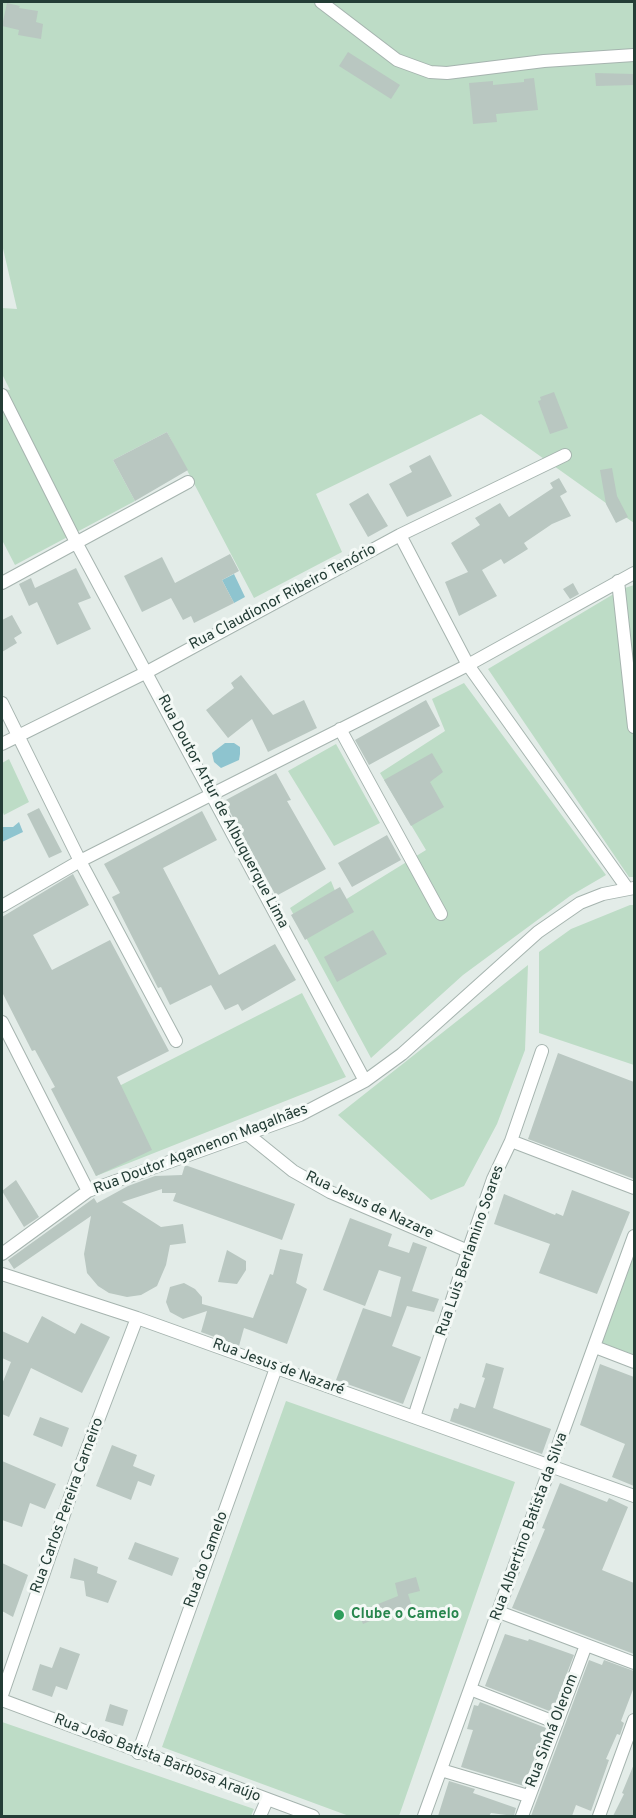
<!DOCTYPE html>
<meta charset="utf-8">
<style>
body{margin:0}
#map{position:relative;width:636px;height:1818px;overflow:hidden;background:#e3ece8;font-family:Overpass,sans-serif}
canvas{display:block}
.frame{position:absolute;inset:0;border:3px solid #243d36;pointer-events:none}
</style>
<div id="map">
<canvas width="636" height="1818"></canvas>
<div class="frame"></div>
</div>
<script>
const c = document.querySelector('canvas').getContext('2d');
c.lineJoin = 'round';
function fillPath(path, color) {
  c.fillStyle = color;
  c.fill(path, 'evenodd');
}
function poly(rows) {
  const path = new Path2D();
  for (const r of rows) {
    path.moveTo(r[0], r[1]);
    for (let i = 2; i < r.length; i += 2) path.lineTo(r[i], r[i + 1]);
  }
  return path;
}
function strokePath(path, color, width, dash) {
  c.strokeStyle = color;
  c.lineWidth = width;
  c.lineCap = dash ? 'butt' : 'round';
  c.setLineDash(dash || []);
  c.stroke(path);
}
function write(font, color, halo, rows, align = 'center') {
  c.font = font + ' Overpass,sans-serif';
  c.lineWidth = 6;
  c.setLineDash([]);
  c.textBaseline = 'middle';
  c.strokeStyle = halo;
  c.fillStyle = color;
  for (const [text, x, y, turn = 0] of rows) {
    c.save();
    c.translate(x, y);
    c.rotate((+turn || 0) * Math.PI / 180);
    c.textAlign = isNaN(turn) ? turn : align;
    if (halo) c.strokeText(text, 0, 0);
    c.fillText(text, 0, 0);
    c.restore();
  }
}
fillPath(poly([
 [2,2,634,2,634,523,481,414,316,494,342,552,254,598,167,432,113,460,135,501,15,565,2,540,2,389,10,390,2,374,2,308,17,309,2,244],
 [634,585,634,877,629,877,488,669,622,589],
 [464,683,606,875,570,896,463,975,371,1058,290,908,331,881,340,903,426,850,380,773,445,731,432,699],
 [336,744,380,823,334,846,288,771],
 [9,759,29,802,4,815,2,810,2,763],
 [630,905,634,905,634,1065,539,1033,539,952,571,929],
 [528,965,525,1050,497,1124,464,1186,431,1200,338,1115],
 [302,993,346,1077,96,1176,66,1113],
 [634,1255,634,1355,602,1343],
 [286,1401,515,1482,399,1816,349,1816,162,1747],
 [2,1722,254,1809,251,1816,2,1816]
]), '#bddcc6');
fillPath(poly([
 [234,574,245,597,234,603,222,580],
 [225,743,234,743,240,747,240,754,239,760,221,768,214,762,212,753],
 [19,822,23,832,2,842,2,827,13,827]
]), '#8ec4cf');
fillPath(poly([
 [7,3,20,6,19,8,38,11,36,22,43,24,41,39,18,35,19,30,2,26],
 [348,52,400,85,391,99,339,66],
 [595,73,634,74,634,85,596,86],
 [534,78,538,110,496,114,497,122,473,124,469,83,493,81,493,85,524,82,524,79],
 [554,392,568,428,550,434,538,401,541,400,540,397],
 [167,432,188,470,135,501,113,460],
 [430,455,452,496,407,517,389,484,412,472,409,466],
 [612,468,617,496,628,517,616,523,606,504,600,470],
 [559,478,567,492,560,496,571,516,552,524,524,543,528,549,504,564,501,559,482,570,497,596,459,616,445,582,468,572,451,543,480,525,475,518,500,503,509,517,553,488,550,483],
 [368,493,388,526,368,537,349,504],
 [230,554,239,571,222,580,234,603,194,623,191,616,183,620,171,598,142,612,124,576,162,557,175,583],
 [76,568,91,598,78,603,91,629,57,645,37,602,29,606,19,584,31,578,35,588],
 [573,583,579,594,570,599,563,589],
 [12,615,22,633,14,638,17,643,2,652,2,620],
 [241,675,273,715,304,700,317,728,268,752,252,719,228,738,206,710,234,688,231,683],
 [426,700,440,726,369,765,355,740],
 [432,753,443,772,430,782,444,807,411,826,384,780],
 [276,773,291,800,287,801,326,869,276,896,224,801],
 [39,808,62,852,49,858,27,814],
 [202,811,217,840,163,868,219,975,275,944,296,980,242,1011,238,1004,225,1010,211,985,170,1005,161,987,158,988,112,897,120,893,104,864],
 [387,835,401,860,352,887,338,863],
 [73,874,89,905,33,935,52,970,110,940,169,1051,117,1077,152,1150,96,1176,51,1089,55,1087,35,1050,32,1051,2,992,2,917],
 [340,887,354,912,305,940,291,915],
 [373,930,387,954,337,982,324,957],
 [558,1053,634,1082,634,1179,528,1139],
 [185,1165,295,1204,282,1240,173,1201,176,1193,162,1193,162,1189,122,1202,161,1227,183,1224,186,1243,170,1245,166,1265,157,1286,141,1295,127,1297,109,1293,98,1286,87,1273,84,1254,91,1216,14,1269,8,1260,94,1198,97,1203,128,1186,155,1176,182,1175],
 [16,1180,39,1217,24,1227,2,1191],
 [572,1190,630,1212,597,1294,539,1273,550,1244,494,1224,504,1194,555,1215,556,1213,563,1216],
 [350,1218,392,1234,388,1246,409,1253,413,1242,427,1247,412,1291,439,1299,434,1312,407,1306,392,1346,421,1357,403,1404,336,1380,363,1308,391,1317,401,1277,379,1270,365,1306,323,1290],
 [280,1249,303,1254,296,1283,307,1289,287,1344,244,1328,239,1346,201,1332,207,1311,183,1319,170,1312,166,1302,170,1287,184,1283,195,1289,202,1297,202,1304,253,1318,270,1274,273,1275],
 [227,1250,246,1261,246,1270,237,1284,218,1282],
 [42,1316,75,1334,81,1323,110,1337,82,1393,31,1368,9,1417,2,1414,2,1384,11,1362,2,1358,2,1331,28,1343],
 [486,1363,504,1368,493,1408,551,1429,542,1454,450,1421,454,1408,458,1409,460,1403,475,1408,485,1378,482,1377],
 [600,1364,634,1377,634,1486,612,1477,625,1444,580,1425],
 [40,1417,69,1428,62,1447,33,1435],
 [112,1445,137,1455,133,1466,155,1475,151,1486,138,1481,131,1500,96,1486],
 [2,1461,56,1484,45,1509,30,1503,22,1527,2,1520],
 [560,1483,607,1502,609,1498,628,1507,602,1570,634,1583,634,1654,512,1608,545,1529,542,1528],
 [135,1542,179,1558,172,1576,128,1559],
 [74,1558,98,1567,97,1573,117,1581,108,1603,86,1596,84,1581,70,1578],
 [2,1563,28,1575,13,1617,2,1611],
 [416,1577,420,1591,408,1594,413,1610,401,1614,399,1609,363,1624,358,1612,398,1596,395,1583],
 [505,1634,528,1641,529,1639,574,1655,552,1712,485,1686],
 [60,1647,80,1654,67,1690,56,1686,52,1697,32,1690,40,1664,52,1668],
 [589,1660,602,1665,604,1660,634,1671,634,1687,621,1721,624,1723,620,1735,617,1734,606,1759,609,1760,591,1811,576,1805,572,1816,531,1816],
 [480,1702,546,1728,524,1786,461,1767,473,1730,467,1729,474,1705,478,1706],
 [110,1704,128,1710,123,1726,105,1721],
 [634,1764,634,1816,613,1816,624,1794,622,1793],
 [449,1781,475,1789,473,1793,516,1808,514,1816,491,1813,489,1816,438,1816]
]), '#b9c7c1');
const minor = poly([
 [321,2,397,60,430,72,447,73,544,61,634,55],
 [2,395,77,544,365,1081],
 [400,535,468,665,627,888],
 [618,581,634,727],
 [2,583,188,482],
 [2,703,80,861,176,1041],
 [340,729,441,914],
 [2,744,147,672,400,535,565,455],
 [2,906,80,861,468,665,634,573],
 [2,1022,88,1191],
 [246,1133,293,1171,330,1192,468,1251],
 [511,1141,634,1188],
 [2,1254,88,1191,300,1115,365,1081,402,1054,538,932,580,903,603,894,634,888],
 [2,1274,137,1318,634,1496],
 [595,1347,634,1362],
 [414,1417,468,1251,493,1179,511,1141,542,1051],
 [499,1612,634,1663],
 [470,1689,557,1723],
 [2,1695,81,1465,137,1318],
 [2,1700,313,1816],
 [138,1753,276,1368],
 [441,1770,528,1796],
 [260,1816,267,1800],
 [424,1816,634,1236],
 [522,1816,586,1645],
 [599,1816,634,1720]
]);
strokePath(minor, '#a6b4af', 14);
strokePath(minor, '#fff', 12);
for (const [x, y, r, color] of [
 [339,1615,6,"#2e9e5b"]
]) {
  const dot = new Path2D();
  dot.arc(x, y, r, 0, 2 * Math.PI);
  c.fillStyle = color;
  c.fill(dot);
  strokePath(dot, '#f4f9f6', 2);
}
write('15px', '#243d36', '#f4f9f6', [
 ["Rua Claudionor Ribeiro Tenório",283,598,-28],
 ["Rua Doutor Artur de Albuquerque Lima",222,812,62],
 ["Rua Doutor Agamenon Magalhães",201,1150,-21],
 ["Rua Jesus de Nazare",369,1206,25],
 ["Rua Luis Berlamino Soares",471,1251,-71],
 ["Rua Jesus de Nazaré",278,1368,20],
 ["Rua Carlos Pereira Carneiro",68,1506,-70],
 ["Rua Albertino Batista da Silva",530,1527,-70],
 ["Rua do Camelo",207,1560,-70],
 ["Rua Sinhá Olerom",553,1731,-69],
 ["Rua João Batista Barbosa Araújo",157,1759,21]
]);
write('bold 15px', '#27864d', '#f4f9f6', [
 ["Clube o Camelo",351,1615]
], 'left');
</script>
